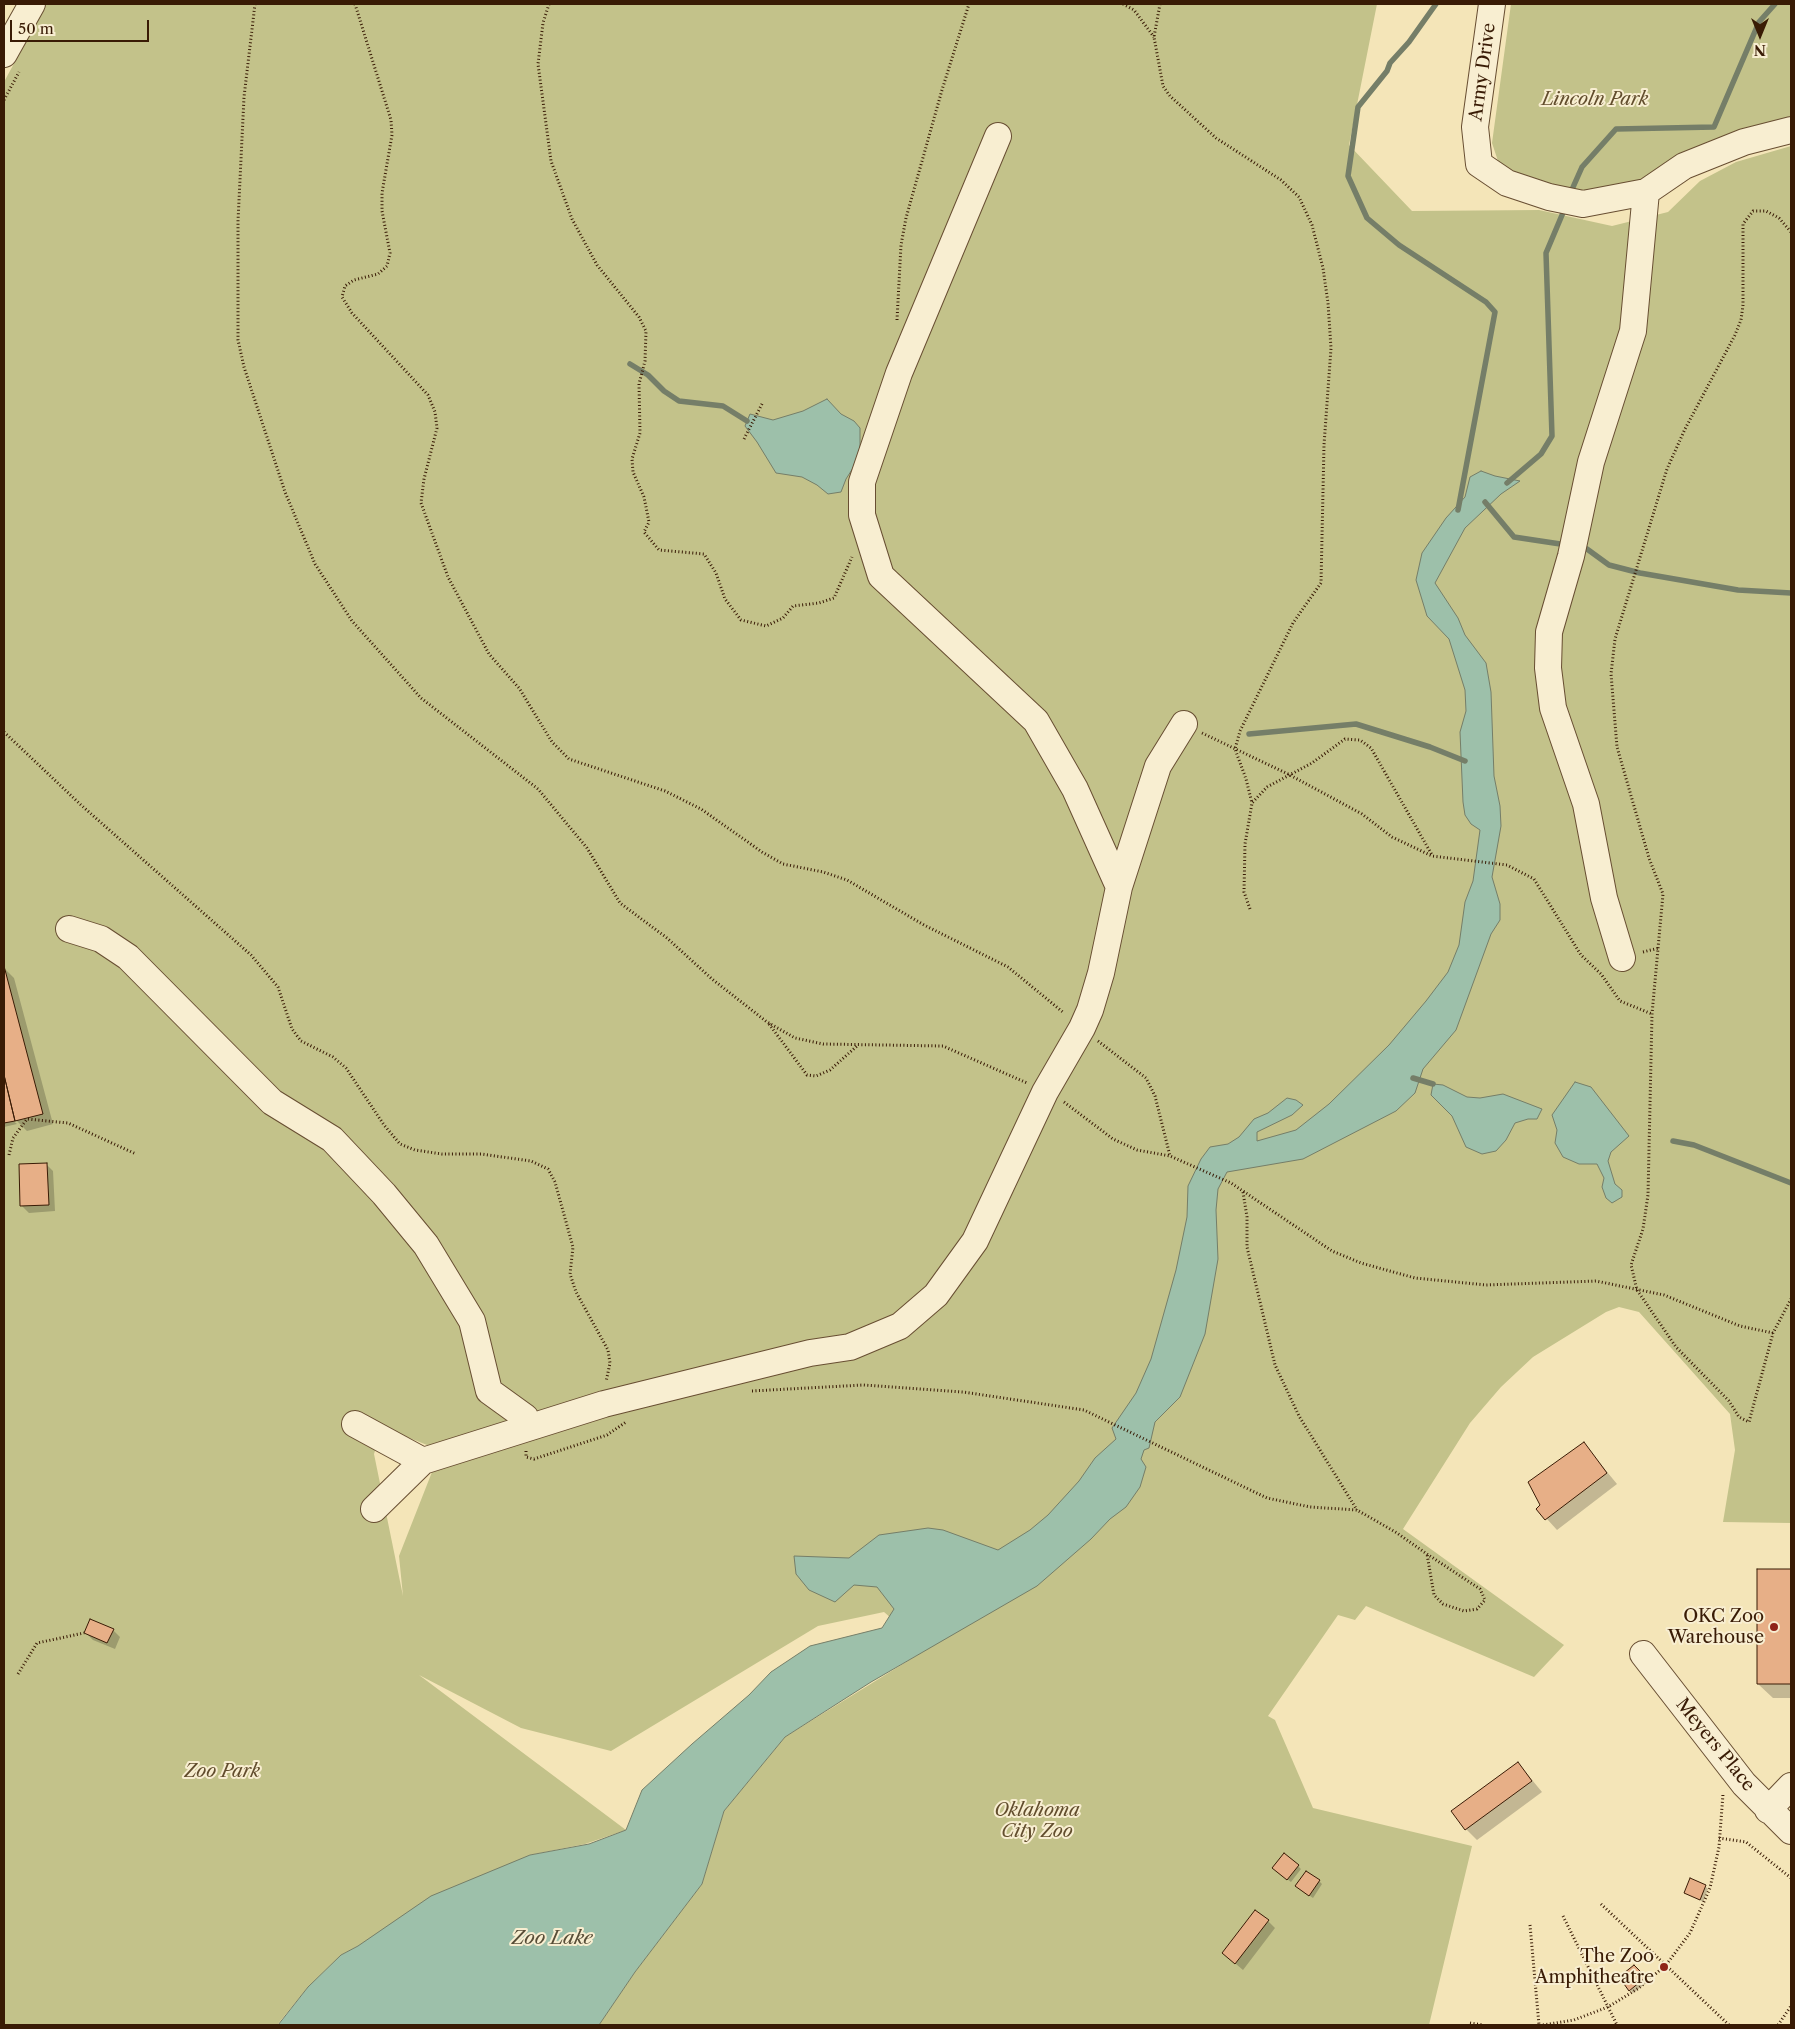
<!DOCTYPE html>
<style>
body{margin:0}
#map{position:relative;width:1795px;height:2029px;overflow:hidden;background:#f4e5b8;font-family:"Libre Caslon Text",serif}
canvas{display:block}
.frame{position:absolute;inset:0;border:5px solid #391b05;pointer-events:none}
.north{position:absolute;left:1735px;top:10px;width:50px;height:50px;-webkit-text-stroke:4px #f8eed1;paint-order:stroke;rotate:180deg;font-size:14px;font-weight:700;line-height:20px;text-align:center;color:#391b05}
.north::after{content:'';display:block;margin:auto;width:18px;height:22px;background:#391b05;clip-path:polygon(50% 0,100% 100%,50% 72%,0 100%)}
.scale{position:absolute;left:10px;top:20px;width:139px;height:22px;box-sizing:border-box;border:2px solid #391b05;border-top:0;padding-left:6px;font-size:15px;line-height:18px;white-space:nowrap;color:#391b05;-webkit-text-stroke:4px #f8eed1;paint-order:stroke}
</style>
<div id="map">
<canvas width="1795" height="2029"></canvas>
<div class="frame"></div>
<div class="north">N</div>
<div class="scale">50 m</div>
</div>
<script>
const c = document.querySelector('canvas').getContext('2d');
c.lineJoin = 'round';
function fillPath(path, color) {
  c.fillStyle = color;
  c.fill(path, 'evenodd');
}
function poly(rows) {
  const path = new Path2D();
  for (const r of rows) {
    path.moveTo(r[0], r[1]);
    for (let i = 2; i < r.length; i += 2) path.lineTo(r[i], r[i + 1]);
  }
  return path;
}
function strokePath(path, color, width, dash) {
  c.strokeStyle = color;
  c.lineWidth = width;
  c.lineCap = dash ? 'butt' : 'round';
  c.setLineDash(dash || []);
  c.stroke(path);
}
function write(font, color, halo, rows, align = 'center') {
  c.font = font + ' "Libre Caslon Text",serif';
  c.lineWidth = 4;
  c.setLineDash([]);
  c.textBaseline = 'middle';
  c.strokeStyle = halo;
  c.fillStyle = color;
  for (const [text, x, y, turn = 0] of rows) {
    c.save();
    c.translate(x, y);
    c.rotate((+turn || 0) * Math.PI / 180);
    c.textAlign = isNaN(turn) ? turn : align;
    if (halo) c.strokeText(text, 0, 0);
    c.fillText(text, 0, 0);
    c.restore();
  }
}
fillPath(poly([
 [46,4,1377,4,1349,145,1412,211,1539,210,1612,226,1668,212,1700,181,1736,162,1791,146,1791,1523,1723,1522,1735,1450,1730,1414,1639,1312,1619,1307,1606,1312,1533,1357,1501,1387,1470,1423,1403,1529,1564,1645,1534,1677,1366,1606,1355,1620,1338,1615,1268,1716,1275,1720,1313,1808,1472,1846,1429,2025,599,2025,635,1972,702,1884,724,1811,785,1737,927,1649,884,1612,818,1626,611,1751,521,1728,419,1675,626,1830,585,1844,530,1855,341,1955,308,1987,277,2025,4,2025,4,82],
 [382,1427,432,1447,443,1444,399,1556,403,1596,374,1454],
 [1511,4,1791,4,1791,119,1646,188,1592,200,1516,177,1499,164,1492,143]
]), '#c3c28a');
const water = poly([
 [827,399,841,414,854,421,860,428,860,457,846,479,841,492,828,494,817,485,802,477,776,473,757,442,745,426,750,414,773,420,803,411,827,399],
 [1481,471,1495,476,1520,481,1501,494,1465,528,1435,583,1458,618,1465,635,1486,663,1491,692,1494,776,1500,806,1501,826,1492,877,1500,904,1500,920,1491,934,1456,1030,1423,1069,1415,1093,1396,1111,1303,1159,1227,1172,1218,1189,1216,1210,1218,1259,1205,1334,1180,1397,1155,1422,1149,1448,1144,1450,1141,1459,1146,1467,1140,1487,1126,1507,1110,1519,1091,1539,1037,1586,871,1682,785,1737,724,1811,702,1884,635,1972,599,2025,278,2025,308,1987,341,1955,358,1946,431,1896,530,1855,589,1844,626,1830,642,1790,692,1744,749,1695,771,1672,810,1646,882,1628,894,1609,877,1587,854,1585,835,1602,809,1590,796,1574,794,1556,849,1558,879,1535,928,1528,943,1530,998,1550,1030,1530,1048,1515,1079,1481,1095,1458,1116,1439,1112,1428,1136,1393,1151,1359,1176,1270,1187,1217,1188,1186,1201,1159,1210,1147,1228,1144,1239,1137,1254,1119,1268,1113,1287,1098,1296,1100,1303,1105,1292,1115,1257,1132,1257,1141,1296,1130,1329,1104,1389,1045,1426,1001,1448,972,1459,945,1465,902,1473,881,1480,830,1471,824,1465,815,1463,802,1460,732,1466,711,1465,690,1449,639,1427,616,1416,580,1422,553,1446,518,1465,497,1470,477,1481,471],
 [1575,1082,1591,1087,1629,1136,1611,1152,1608,1161,1615,1184,1622,1190,1622,1197,1612,1203,1606,1198,1602,1187,1604,1178,1597,1164,1579,1164,1563,1157,1555,1143,1557,1130,1552,1115,1575,1082],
 [1433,1084,1443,1085,1467,1097,1480,1098,1503,1094,1542,1109,1537,1119,1528,1119,1515,1123,1506,1140,1496,1151,1482,1154,1466,1147,1452,1116,1431,1095,1433,1084]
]);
fillPath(water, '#9dc0aa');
strokePath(water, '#757e68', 1);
fillPath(poly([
 [4,968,14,978,53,1124,27,1131,16,1120,12,1120,17,1124,4,1127],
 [46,1164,53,1171,55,1211,29,1213,22,1206],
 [1584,1444,1617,1484,1557,1530,1538,1509],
 [1758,1570,1791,1570,1791,1698,1773,1698,1758,1684],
 [113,1630,120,1637,115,1649,93,1640,86,1633],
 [1518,1763,1542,1792,1477,1840,1466,1829],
 [1298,1866,1301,1869,1291,1882,1276,1871],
 [1319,1881,1322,1884,1313,1898,1300,1889],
 [1705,1886,1708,1889,1703,1902,1686,1893],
 [1268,1921,1275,1928,1243,1970,1223,1953],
 [1640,1971,1649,1981,1633,1993,1621,1977]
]), '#0003');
strokePath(poly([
 [1436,4,1409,42,1390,63,1387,71,1358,107,1348,176,1367,218,1399,245,1486,302,1495,312,1458,510],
 [1570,194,1582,167,1616,129,1714,127,1759,22,1775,4],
 [630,364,648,375,664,391,679,401,723,406,747,421],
 [1507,483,1541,454,1552,436,1546,253,1565,208],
 [1485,502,1514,537,1567,545],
 [1579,547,1587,549,1609,565,1640,573,1738,590,1791,593],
 [1249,734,1356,724,1430,747,1465,761],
 [1413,1078,1433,1084],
 [1673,1141,1694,1145,1791,1183]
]), '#757e68', 5.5);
const building = poly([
 [4,966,43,1114,15,1121,4,1075,4,966],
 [4,1075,15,1121,4,1123,4,1075],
 [47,1163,49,1205,20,1206,19,1164,47,1163],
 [1584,1442,1607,1473,1545,1520,1536,1509,1540,1505,1528,1482,1584,1442],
 [1757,1569,1791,1569,1791,1684,1757,1684,1757,1569],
 [90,1619,114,1629,107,1643,84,1633,90,1619],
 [1518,1762,1532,1781,1465,1830,1451,1811,1518,1762],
 [1284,1853,1299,1865,1287,1880,1272,1868,1284,1853],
 [1306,1871,1320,1880,1309,1896,1295,1886,1306,1871],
 [1690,1878,1706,1885,1700,1900,1684,1893,1690,1878],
 [1255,1910,1269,1920,1235,1964,1222,1953,1255,1910],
 [1634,1965,1646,1977,1629,1991,1619,1977,1634,1965]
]);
fillPath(building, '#e7af87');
strokePath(building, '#391b05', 1);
const minor = poly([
 [1492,4,1475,127,1479,164,1507,183,1549,197,1583,204,1646,192,1684,166,1744,142,1791,130],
 [4,54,32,4],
 [1119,887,1158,766,1184,724],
 [69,929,101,939,128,957,272,1102,332,1139,384,1194,426,1245,472,1321,489,1391,525,1417,524,1429],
 [1622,958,1604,898,1586,804,1553,708,1548,668,1549,632,1571,556,1591,462,1633,331,1646,192],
 [355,1424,423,1461,604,1404,810,1353,850,1347,900,1326,936,1295,975,1241,1045,1092,1082,1028,1090,1010,1101,973,1119,887,1075,789,1036,721,881,576,862,515,862,482,899,373,998,136],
 [374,1509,423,1461],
 [1643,1654,1744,1784,1791,1831],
 [1768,1810,1791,1786]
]);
strokePath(minor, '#684e32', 28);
strokePath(poly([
 [255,4,244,97,238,221,238,340,244,367,285,492,315,564,352,621,421,698,538,789,587,848,620,903,667,938,712,979,767,1022,795,1038,823,1044,943,1046,1027,1083],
 [355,4,391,120,392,135,382,193,382,211,390,253,387,266,378,274,354,280,345,286,342,297,352,313,428,395,435,412,437,428,424,479,421,503,448,577,489,654,519,688,552,742,569,759,665,791,701,809,762,852,783,864,823,872,847,880,924,925,1008,967,1064,1013],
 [549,4,543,23,538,64,551,161,572,219,597,265,639,317,646,331,645,361,639,384,640,433,632,459,633,472,644,497,649,522,644,532,659,550,704,554,716,573,725,599,741,620,766,626,783,618,793,606,819,603,834,598,852,557],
 [1123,4,1134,10,1154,37],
 [1160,4,1154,37,1163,86,1170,96,1216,138,1281,180,1299,197,1312,225,1323,268,1328,303,1331,348,1324,445,1321,583,1293,623,1240,731,1235,749,1246,779,1252,803],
 [4,100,19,72],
 [1791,232,1779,218,1766,211,1753,211,1743,224,1743,305,1741,320,1735,335,1685,429,1667,469,1615,639,1611,674,1617,747,1649,858,1663,894,1652,1014,1648,1195,1643,1229,1631,1265,1637,1290,1676,1347,1729,1401,1739,1417,1749,1422,1773,1333,1791,1299],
 [897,320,901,245,906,218,942,90,969,4],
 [744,439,763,402],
 [4,732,81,805,251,955,278,987,292,1029,301,1041,333,1057,346,1068,384,1125,400,1144,415,1150,442,1154,481,1154,531,1161,548,1169,555,1182,573,1247,570,1274,576,1292,608,1350,610,1363,606,1382],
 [1202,733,1288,774,1362,814,1392,837,1432,856,1507,865,1534,879,1581,955,1601,974,1620,1001,1652,1014],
 [1250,909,1244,892,1245,844,1252,803,1267,787,1312,763,1345,739,1360,740,1371,748,1432,855],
 [1643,952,1659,948],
 [769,1024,807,1075,816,1076,830,1070,857,1046],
 [1098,1041,1146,1078,1155,1096,1170,1156],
 [1064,1102,1113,1139,1137,1150,1170,1156,1231,1183,1332,1251,1361,1263,1415,1278,1486,1285,1596,1281,1664,1295,1740,1326,1773,1333],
 [9,1155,13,1138,27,1119,68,1123,136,1154],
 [1243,1192,1247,1217,1247,1247,1275,1365,1299,1416,1357,1510],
 [752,1391,863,1385,963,1392,1084,1410,1267,1498,1310,1507,1357,1510,1397,1533,1427,1554,1480,1589,1485,1600,1477,1609,1464,1611,1443,1604,1434,1595,1427,1554],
 [526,1451,526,1457,534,1459,607,1435,626,1422],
 [18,1674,37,1643,84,1633],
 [1719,1838,1746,1842,1791,1878],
 [1601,1904,1729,2025],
 [1563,1916,1617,2025],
 [1530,1925,1539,2025],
 [1470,2023,1483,2025],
 [1543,2025,1574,2020,1608,2007,1639,1988,1666,1965,1690,1933,1710,1888,1719,1847,1723,1794],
 [1778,2025,1791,2006]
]), '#391b05', 3, [1, 2.5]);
strokePath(minor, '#f8eed1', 26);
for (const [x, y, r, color] of [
 [1774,1627,5,"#8f2418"],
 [1664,1967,5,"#8f2418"]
]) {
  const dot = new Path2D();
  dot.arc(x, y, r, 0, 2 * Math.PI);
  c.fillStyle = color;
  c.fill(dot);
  strokePath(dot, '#f8eed1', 2);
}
write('18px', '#391b05', '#f8eed1', [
 ["Army Drive",1483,72,-82],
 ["Meyers Place",1715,1745,51]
]);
write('italic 18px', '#624d2d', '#f8eed1', [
 ["Lincoln Park",1595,100],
 ["Zoo Park",222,1772],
 ["Oklahoma",1037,1811],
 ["City Zoo",1037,1832]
]);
write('18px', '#391b05', '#f8eed1', [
 ["OKC Zoo",1764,1617],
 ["Warehouse",1764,1638],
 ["The Zoo",1654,1957],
 ["Amphitheatre",1654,1978]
], 'right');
write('italic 19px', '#574d37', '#f8eed1', [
 ["Zoo Lake",552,1939]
]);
</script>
